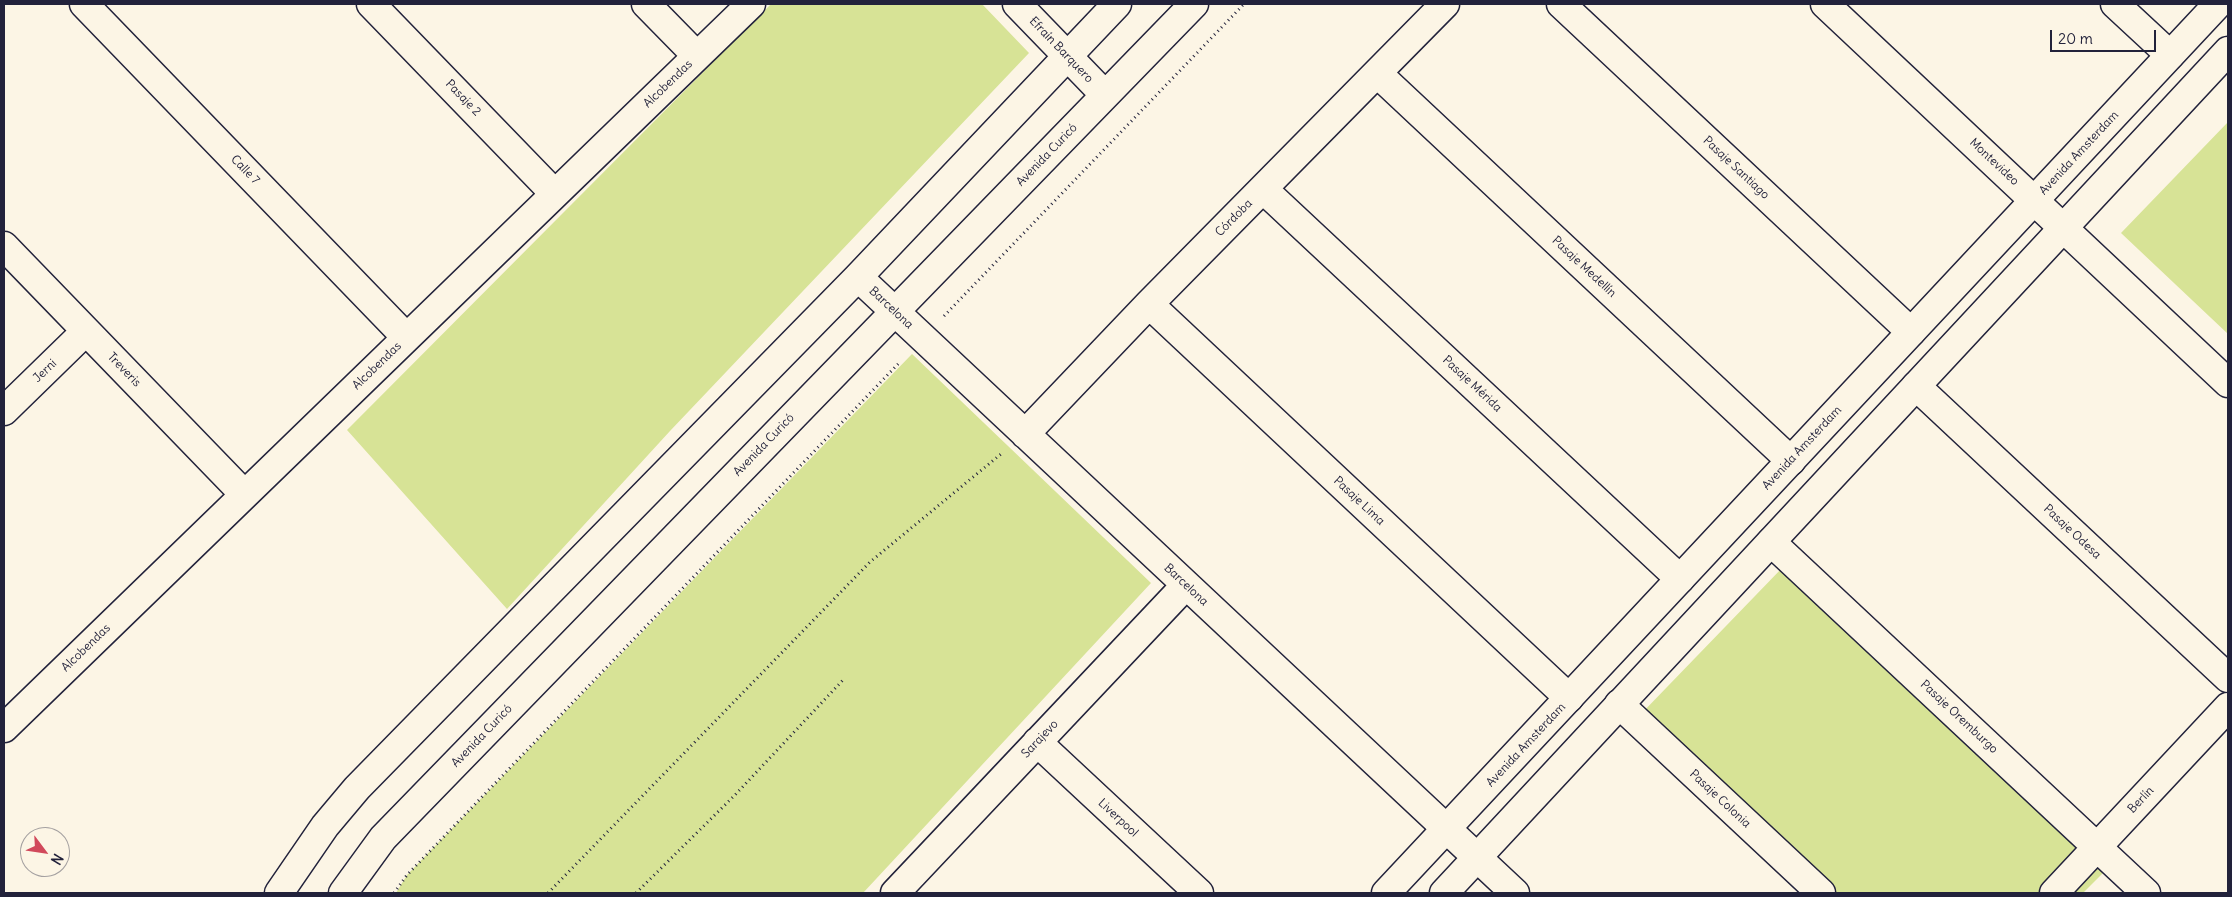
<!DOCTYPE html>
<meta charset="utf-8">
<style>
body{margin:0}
#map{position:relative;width:2232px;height:897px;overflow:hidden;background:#fcf5e5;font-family:Delius,sans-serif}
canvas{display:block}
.frame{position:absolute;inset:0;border:5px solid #22223b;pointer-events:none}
.north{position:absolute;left:20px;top:827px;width:50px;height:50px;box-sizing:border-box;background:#fcf5e5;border:1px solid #a5a1a1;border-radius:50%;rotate:121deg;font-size:14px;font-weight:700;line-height:20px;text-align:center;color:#22223b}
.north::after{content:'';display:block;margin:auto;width:18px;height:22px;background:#d1495b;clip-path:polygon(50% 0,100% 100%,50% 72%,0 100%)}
.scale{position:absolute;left:2050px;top:30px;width:106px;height:22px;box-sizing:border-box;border:2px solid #22223b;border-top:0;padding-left:6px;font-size:15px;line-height:18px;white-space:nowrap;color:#22223b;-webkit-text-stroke:4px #fcf5e5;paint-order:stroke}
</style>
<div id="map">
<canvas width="2232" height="897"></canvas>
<div class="frame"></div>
<div class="north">N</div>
<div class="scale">20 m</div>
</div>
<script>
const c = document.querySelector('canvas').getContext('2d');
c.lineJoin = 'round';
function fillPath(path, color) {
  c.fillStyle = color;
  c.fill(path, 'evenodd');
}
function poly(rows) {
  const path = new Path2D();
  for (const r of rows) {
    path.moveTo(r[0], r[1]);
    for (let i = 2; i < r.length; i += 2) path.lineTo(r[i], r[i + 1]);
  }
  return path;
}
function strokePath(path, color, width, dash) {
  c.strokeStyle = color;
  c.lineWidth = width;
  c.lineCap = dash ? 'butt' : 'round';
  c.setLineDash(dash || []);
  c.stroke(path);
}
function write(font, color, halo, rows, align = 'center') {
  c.font = font + ' Delius,sans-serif';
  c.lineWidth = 4;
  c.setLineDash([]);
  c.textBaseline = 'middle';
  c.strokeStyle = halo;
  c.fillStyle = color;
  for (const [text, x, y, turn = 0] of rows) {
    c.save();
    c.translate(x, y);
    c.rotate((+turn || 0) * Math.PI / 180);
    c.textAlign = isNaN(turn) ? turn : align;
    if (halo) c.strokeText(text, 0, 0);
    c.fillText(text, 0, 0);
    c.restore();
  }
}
fillPath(poly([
 [771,4,982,4,1029,53,670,431,507,609,347,430],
 [2228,122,2228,334,2121,233],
 [912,354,1151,583,863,893,396,893,407,875],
 [1783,567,2107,869,2083,893,1832,893,1639,716]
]), '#d7e396');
const street = poly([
 [84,4,406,337],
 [371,4,554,193],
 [646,4,697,56],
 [1017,4,1105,95],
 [1561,4,1911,332],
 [1825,4,2228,383],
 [2115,4,2170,55],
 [1377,73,1791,461],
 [1263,189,1680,579],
 [4,246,244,494],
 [858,277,1515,893],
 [1149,304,1569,698],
 [1916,386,2228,678],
 [4,411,86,331],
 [1025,434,1149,304,1445,4],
 [1771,542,2146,893],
 [1619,704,1821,893],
 [4,728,751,4],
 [1037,742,1199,893],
 [279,893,325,826,357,788,858,277,1117,4],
 [343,893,383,838,1194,4],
 [895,893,1186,585],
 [2054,893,2228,707]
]);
const secondary = poly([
 [1386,893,2218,4],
 [1444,893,2228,51]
]);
strokePath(street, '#22223b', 31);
strokePath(secondary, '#22223b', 31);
strokePath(poly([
 [944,316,1244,4],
 [394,893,407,875,900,362],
 [548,893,870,562,1001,454],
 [636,893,735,795,843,680]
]), '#22223b', 3, [1, 4]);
strokePath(street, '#fcf5e5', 28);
strokePath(secondary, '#fcf5e5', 28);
write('12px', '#22223b', '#fcf5e5', [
 ["Efraín Barquero",1061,50,46],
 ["Alcobendas",668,84,-44],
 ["Pasaje 2",463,98,46],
 ["Avenida Amsterdam",2079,153,-47],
 ["Avenida Curicó",1047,155,-46],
 ["Montevideo",1994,162,43],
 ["Pasaje Santiago",1736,168,43],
 ["Calle 7",245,170,46],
 ["Córdoba",1234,218,-45],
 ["Pasaje Medellín",1584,267,43],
 ["Barcelona",891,308,43],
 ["Alcobendas",377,366,-44],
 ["Treveris",124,370,46],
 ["Jerni",45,371,-44],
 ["Pasaje Mérida",1472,384,43],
 ["Avenida Curicó",764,445,-46],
 ["Avenida Amsterdam",1802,448,-47],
 ["Pasaje Lima",1359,501,43],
 ["Pasaje Odesa",2072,532,43],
 ["Barcelona",1186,585,43],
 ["Alcobendas",86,648,-44],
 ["Pasaje Oremburgo",1959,717,43],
 ["Avenida Curicó",482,736,-46],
 ["Sarajevo",1040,739,-47],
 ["Avenida Amsterdam",1526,745,-47],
 ["Pasaje Colonia",1720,799,43],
 ["Berlín",2141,800,-47],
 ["Liverpool",1118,818,43]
]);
</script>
